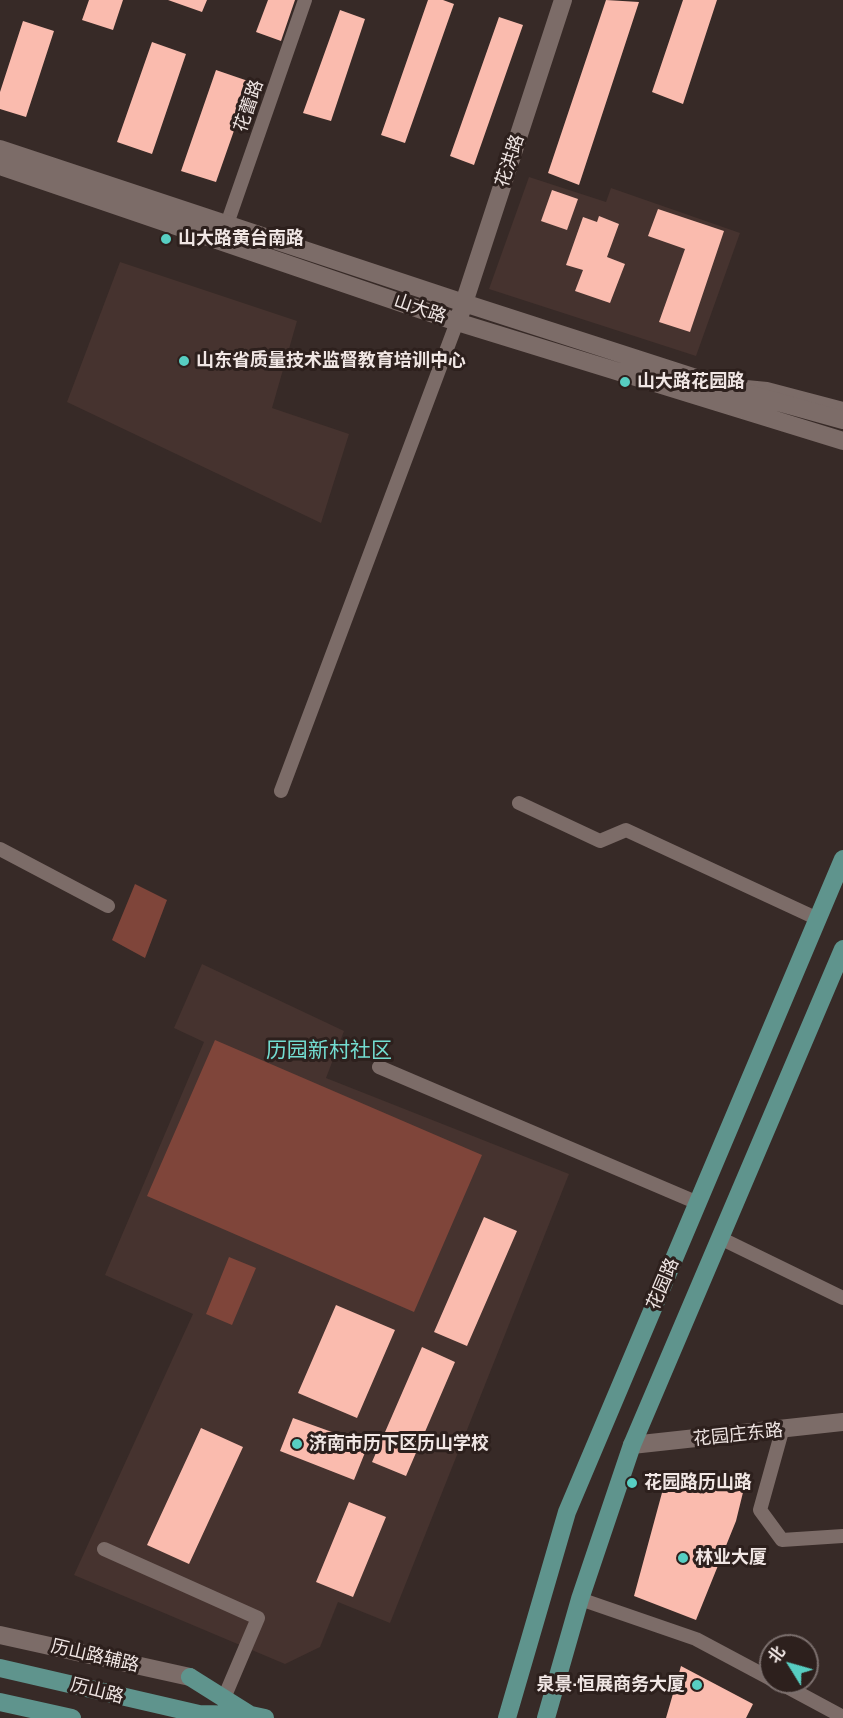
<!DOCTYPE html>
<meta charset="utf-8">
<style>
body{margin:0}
#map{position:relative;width:843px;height:1718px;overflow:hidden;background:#372a27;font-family:Mulish,"Noto Sans SC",sans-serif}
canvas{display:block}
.north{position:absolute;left:759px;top:1634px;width:60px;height:60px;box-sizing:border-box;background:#2d201d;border:2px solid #7b6f6d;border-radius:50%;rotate:307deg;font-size:16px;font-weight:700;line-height:24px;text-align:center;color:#f0e6e4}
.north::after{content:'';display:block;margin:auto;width:21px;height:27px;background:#57cec2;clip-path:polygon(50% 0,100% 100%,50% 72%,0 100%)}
</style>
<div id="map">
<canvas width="843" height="1718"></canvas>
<div class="north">北</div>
</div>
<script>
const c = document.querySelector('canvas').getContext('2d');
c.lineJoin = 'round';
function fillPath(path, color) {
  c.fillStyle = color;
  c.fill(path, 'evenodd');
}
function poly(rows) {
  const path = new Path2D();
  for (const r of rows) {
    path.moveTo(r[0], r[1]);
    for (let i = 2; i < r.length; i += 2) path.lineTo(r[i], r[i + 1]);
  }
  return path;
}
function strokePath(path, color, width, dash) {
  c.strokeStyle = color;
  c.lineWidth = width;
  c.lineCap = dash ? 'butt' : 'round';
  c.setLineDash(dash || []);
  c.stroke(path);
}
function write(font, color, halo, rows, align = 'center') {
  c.font = font + ' Mulish,"Noto Sans SC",sans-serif';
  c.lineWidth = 6;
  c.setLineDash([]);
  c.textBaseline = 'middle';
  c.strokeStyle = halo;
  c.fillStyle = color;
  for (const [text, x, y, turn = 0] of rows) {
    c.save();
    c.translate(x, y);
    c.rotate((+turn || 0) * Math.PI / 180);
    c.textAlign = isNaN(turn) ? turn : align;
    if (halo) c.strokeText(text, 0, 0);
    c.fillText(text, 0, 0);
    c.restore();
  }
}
fillPath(poly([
 [529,177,606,202,611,188,740,233,696,356,489,289],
 [120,262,297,321,272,408,349,434,321,523,67,402],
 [202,964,344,1031,326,1078,569,1174,390,1623,338,1602,320,1647,285,1664,74,1575,193,1314,105,1275,204,1042,174,1028]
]), '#46332f');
fillPath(poly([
 [135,884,167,900,145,958,112,940],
 [215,1040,482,1155,414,1312,147,1196],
 [229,1257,256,1268,232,1325,206,1314]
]), '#7f453a');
fillPath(poly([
 [89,0,123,0,113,30,82,20],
 [168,0,207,0,202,12],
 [268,0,295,0,281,41,256,32],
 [428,0,443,0,454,4,405,143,381,135],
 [606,0,639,2,579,185,548,173],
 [683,0,717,0,683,104,652,92],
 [340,10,365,19,331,121,303,113],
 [499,17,523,25,474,165,450,156],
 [23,21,54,31,26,117,0,109,0,92],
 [152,42,186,54,152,154,117,142],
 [216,70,251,82,216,182,181,171],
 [552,190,578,199,567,230,541,221],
 [658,209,724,231,690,332,659,322,685,249,648,236],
 [599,216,619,224,607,257,625,264,610,303,575,291,583,270,566,265,583,217,597,222],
 [484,1217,517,1231,467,1346,434,1332],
 [336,1305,395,1330,357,1418,298,1393],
 [422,1347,455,1362,406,1476,372,1462],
 [293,1418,368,1445,354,1480,280,1451],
 [201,1428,243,1447,189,1564,147,1545],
 [747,1476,736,1521,696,1620,634,1596,666,1478],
 [349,1502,386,1517,353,1597,316,1582],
 [681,1666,753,1704,746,1718,666,1718]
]), '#fabbae');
strokePath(poly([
 [227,224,305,0],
 [746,387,767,389,843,409],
 [281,791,457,322],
 [519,803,600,841,626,830,818,919],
 [0,849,108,906],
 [379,1067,698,1203],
 [720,1238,843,1298],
 [782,1431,760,1510,782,1540,843,1536],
 [104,1549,258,1618,224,1698],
 [580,1599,696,1639,771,1679],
 [778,1682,843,1717]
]), '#7c6c68', 14);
strokePath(poly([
 [0,149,464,303,724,387,843,420],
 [0,166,457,322,843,441],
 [460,315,563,0],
 [632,1445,843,1422],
 [0,1635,190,1677]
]), '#7c6c68', 18);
strokePath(poly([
 [0,1668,199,1714,251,1715,265,1718],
 [190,1677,249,1714],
 [0,1702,72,1718],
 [507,1718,567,1512,843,859],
 [546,1718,580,1599,632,1445,843,949]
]), '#5f948d', 18);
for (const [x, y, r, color] of [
 [166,239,6,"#57cec2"],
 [184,361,6,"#57cec2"],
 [625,382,6,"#57cec2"],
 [297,1444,6,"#57cec2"],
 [632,1483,6,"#57cec2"],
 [683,1558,6,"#57cec2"],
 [697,1685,6,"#57cec2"]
]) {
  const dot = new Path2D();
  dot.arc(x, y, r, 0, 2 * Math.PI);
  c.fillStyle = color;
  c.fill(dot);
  strokePath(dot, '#2d201d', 2);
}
write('18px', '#f0e6e4', '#2d201d', [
 ["花蕾路",249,106,-71],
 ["花洪路",510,161,-72],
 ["山大路",420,309,19],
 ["花园路",663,1284,-67],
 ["花园庄东路",738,1435,-6],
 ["历山路辅路",95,1656,13],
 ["历山路",97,1691,14]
]);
write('bold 18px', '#f0e6e4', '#2d201d', [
 ["山大路黄台南路",178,239],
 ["山东省质量技术监督教育培训中心",196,361],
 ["山大路花园路",637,382],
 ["济南市历下区历山学校",309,1444],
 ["花园路历山路",644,1483],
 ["林业大厦",695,1558],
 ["泉景·恒展商务大厦",685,1685,"right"]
], 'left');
write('21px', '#73ddd1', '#2d201d', [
 ["历园新村社区",329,1051]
]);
</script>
